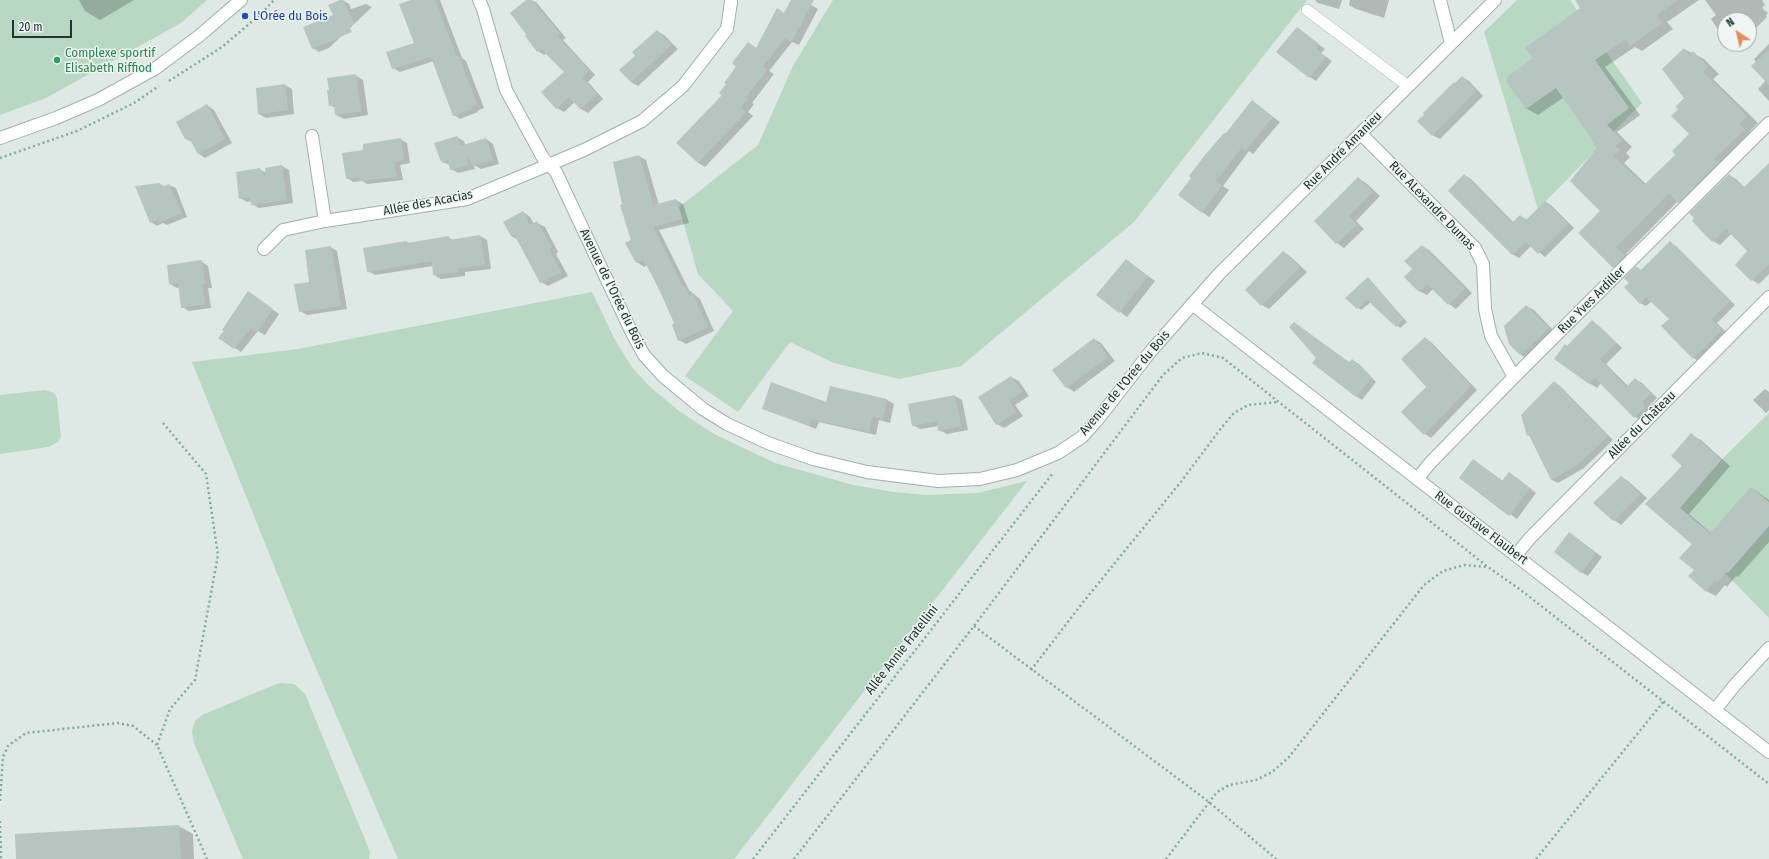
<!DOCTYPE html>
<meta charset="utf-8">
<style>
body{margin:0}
#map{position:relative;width:1769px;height:859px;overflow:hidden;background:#dee8e4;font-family:"Fira Sans Condensed",sans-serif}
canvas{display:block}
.north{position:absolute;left:1717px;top:12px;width:40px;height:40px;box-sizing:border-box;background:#eef5f2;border:1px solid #9ca9a5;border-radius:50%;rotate:325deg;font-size:11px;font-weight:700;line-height:16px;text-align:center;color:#213632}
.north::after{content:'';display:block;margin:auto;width:14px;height:18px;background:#e68a5f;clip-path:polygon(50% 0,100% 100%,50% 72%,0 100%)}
.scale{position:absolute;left:12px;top:20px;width:60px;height:18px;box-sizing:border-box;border:2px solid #213632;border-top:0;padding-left:5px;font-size:12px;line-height:14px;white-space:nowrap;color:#213632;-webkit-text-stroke:3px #eef5f2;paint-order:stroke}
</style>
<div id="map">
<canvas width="1769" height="859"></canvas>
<div class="north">N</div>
<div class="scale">20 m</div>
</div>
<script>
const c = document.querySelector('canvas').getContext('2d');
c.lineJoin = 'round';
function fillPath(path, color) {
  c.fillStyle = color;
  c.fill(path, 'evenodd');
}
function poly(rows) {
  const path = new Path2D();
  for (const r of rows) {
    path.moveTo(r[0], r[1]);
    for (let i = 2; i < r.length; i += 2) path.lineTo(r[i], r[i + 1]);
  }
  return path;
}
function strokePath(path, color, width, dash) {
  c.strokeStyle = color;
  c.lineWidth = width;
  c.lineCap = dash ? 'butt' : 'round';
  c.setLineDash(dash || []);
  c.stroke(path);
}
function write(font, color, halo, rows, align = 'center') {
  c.font = font + ' "Fira Sans Condensed",sans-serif';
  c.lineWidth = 3;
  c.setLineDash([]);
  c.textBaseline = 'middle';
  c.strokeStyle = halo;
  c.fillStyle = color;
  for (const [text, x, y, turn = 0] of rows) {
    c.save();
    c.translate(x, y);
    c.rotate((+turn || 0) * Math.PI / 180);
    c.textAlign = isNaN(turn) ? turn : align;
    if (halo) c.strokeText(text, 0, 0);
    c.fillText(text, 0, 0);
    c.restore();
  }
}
fillPath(poly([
 [0,0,207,0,181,23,46,98,0,115],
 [833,0,1307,0,1134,222,961,366,899,379,834,363,790,342,738,412,685,376,733,311,698,274,679,207,758,145,793,66],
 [1517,0,1570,0,1642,103,1538,209,1484,32],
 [592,292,614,338,631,366,648,385,679,411,714,434,775,463,853,485,894,492,925,495,977,493,1027,481,734,859,398,859,306,645,192,362,298,349],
 [45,390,54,393,57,398,61,437,58,442,48,447,0,454,0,395],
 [1769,413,1769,618,1725,573,1651,509,1692,494,1721,460],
 [279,683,294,684,305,694,370,852,369,859,243,859,194,743,192,731,195,721,202,715]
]), '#b8d8c3');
fillPath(poly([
 [79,0,134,0,100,20,85,11],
 [342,0,349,4,351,9,366,4,372,7,329,48,319,52,313,48,334,16],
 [414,0,440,0,462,58,466,61,484,108,477,111,478,112,460,119,454,115,434,61,400,72,393,68,415,44],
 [527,0,536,2,566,38,563,40,595,75,588,82,603,99,588,113,581,109,575,102,564,112,557,108,565,72,547,53,544,55,538,51],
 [792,0,803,0,818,9,799,45,792,42,769,71,774,74,752,103,754,104,748,112,753,116,705,167,698,163,727,84,748,43,757,48,784,13],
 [1315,0,1342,0,1339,9,1318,3],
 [1350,0,1389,0,1384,18,1356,9,1349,5],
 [1576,0,1699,0,1667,22,1673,29,1642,51,1635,47,1605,67,1640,115,1617,132,1632,147,1626,153,1630,157,1624,163,1646,184,1676,155,1691,134,1679,109,1685,98,1684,49,1704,59,1719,74,1713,79,1758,123,1750,131,1755,136,1690,208,1678,201,1626,254,1636,263,1625,273,1614,267,1598,149,1592,138,1564,97,1538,115,1527,109,1508,82,1534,59,1582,8],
 [1705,0,1762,0,1765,5,1762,8,1768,13,1766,15,1767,17,1749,35,1749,20,1725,20,1725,40,1711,19,1716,15],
 [1297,28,1325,49,1321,53,1332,61,1316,81,1310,77],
 [657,31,664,35,678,49,638,86,631,82,636,56],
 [1730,44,1740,44,1737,48],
 [1769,44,1769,101,1758,89,1766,80,1754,59],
 [355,75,363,80,368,115,344,119,336,115,335,108,330,105],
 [1462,77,1469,81,1483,96,1440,139,1432,135,1455,84],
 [285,85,292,89,294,114,266,118,259,114],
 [1252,101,1280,122,1253,154,1249,151,1223,186,1229,190,1209,217,1179,195],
 [207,105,214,110,232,143,205,158,198,153,192,142,186,139],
 [457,137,464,141,465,145,486,139,493,144,499,164,481,169,474,165,475,169,458,173,451,169,450,165,442,162],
 [400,139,407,143,410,163,400,165,403,180,367,184,362,181,353,182,347,178,364,151],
 [639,156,646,160,659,205,676,200,683,204,689,223,659,230,689,290,700,299,714,331,686,344,679,340,676,324,647,265,644,267,637,262,623,205],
 [1769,164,1769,274,1759,284,1752,280,1748,251,1732,233,1720,245,1713,241,1729,175,1736,179,1745,188],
 [282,166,289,170,293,203,259,208,252,204,252,201,247,202,240,198,260,170,267,173],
 [1464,175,1471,179,1514,223,1520,216,1528,220,1546,202,1552,206,1574,228,1545,257,1531,246,1519,258,1512,254],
 [1358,178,1366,183,1380,196,1356,221,1364,229,1344,248,1337,243],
 [160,184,165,187,169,185,176,188,187,217,167,225,163,223,157,226,151,222],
 [523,212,530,217,534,224,537,223,545,227,558,252,556,254,568,276,548,286,541,282,519,240,511,236],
 [480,236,487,240,491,269,465,272,465,276,441,279,434,275,433,266,375,275,368,271,407,242,410,244,448,237,453,240],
 [1670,243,1676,246,1735,305,1717,323,1728,334,1700,362,1694,358,1663,326,1670,319,1652,301,1646,306,1640,303,1630,283,1636,267,1642,271],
 [1422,246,1429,250,1472,293,1456,309,1449,304,1433,289,1427,295,1419,291,1413,269],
 [330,247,337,251,347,309,307,315,300,311,310,282],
 [1284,252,1291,257,1307,272,1269,309,1262,305],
 [1126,260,1155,281,1127,317,1098,295],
 [201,261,208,266,212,288,208,288,211,308,189,311,182,307,179,287,177,288,170,284],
 [1368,278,1407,322,1400,328,1371,302,1361,310,1347,298],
 [255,297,279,314,265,335,258,331,241,352,220,338],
 [1526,306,1534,310,1556,333,1528,359,1521,355,1510,344],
 [1592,321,1599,326,1622,348,1606,364,1628,386,1635,379,1642,383,1657,398,1648,407,1652,411,1642,421,1635,417,1601,383,1597,388,1589,383,1568,347],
 [1425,338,1431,342,1477,390,1431,438,1425,434,1428,387],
 [1094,339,1101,343,1115,361,1074,392,1067,387,1054,370],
 [1352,360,1359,364,1376,382,1362,400,1356,396,1350,363],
 [1011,377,1019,381,1029,396,1015,405,1023,416,1004,428,997,424],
 [1554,382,1560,386,1613,440,1584,468,1558,483,1552,480,1531,437,1528,435],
 [831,388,887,400,894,404,890,423,879,420,876,435,819,422,816,429,763,408,827,404],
 [1765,389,1769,392,1769,410,1766,413,1753,400],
 [955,396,962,400,968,430,947,434,939,430,939,426,920,429,913,425],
 [1691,435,1701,440,1730,466,1689,514,1711,533,1752,488,1769,500,1769,542,1738,577,1736,576,1727,587,1725,585,1716,596,1706,591,1695,570,1694,544,1647,504,1683,465],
 [1473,460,1503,481,1516,477,1536,493,1517,519,1460,477],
 [1621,477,1628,481,1647,498,1621,525,1614,520],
 [1570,533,1602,557,1588,576,1581,572],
 [179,826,193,834,194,859,17,859]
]), '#0003');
fillPath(poly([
 [340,0,343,0,354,23,349,27,352,32,312,49,303,27,333,15,328,5],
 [411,0,435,0,457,57,459,56,477,104,471,107,472,109,453,116,431,57,392,69,386,52,414,43,399,4],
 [526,0,532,0,560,34,557,36,589,70,582,78,597,94,580,109,569,97,556,109,541,92,564,72,541,49,537,52,525,36,526,34,510,13],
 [791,0,814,0,791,42,785,38,763,66,767,70,745,98,748,99,741,107,746,112,698,163,676,143,722,95,719,93,726,84,724,83,736,67,732,63,748,42,756,48,777,8,784,13],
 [1575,0,1678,0,1657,15,1662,23,1630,46,1626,39,1595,60,1629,108,1607,125,1622,140,1615,146,1620,150,1613,156,1644,185,1675,155,1672,151,1689,134,1671,116,1678,109,1675,107,1684,98,1662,69,1684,48,1689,55,1693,51,1708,67,1703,72,1747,116,1739,124,1745,129,1714,159,1718,163,1678,203,1669,193,1616,247,1625,256,1613,268,1578,233,1600,211,1570,181,1596,149,1591,138,1556,88,1526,109,1507,83,1507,77,1533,58,1525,48,1580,8],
 [1297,27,1319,44,1316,48,1326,57,1309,78,1276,52],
 [657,30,671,45,631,82,619,70,635,56,632,52],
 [1769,50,1769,85,1751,66],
 [356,74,361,111,335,115,334,105,329,106,327,90,329,90,327,78],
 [1462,76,1476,91,1432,136,1417,121,1424,115,1423,113,1454,82,1455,83],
 [285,84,288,110,258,114,256,88],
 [1252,100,1273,117,1245,151,1242,147,1216,181,1222,185,1202,213,1178,195,1191,178,1189,176,1205,155,1224,133,1226,133],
 [207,104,225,139,198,154,189,138,185,139,176,122],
 [457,136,460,146,486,138,493,160,473,165,466,155,468,165,450,170,448,160,441,162,434,143],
 [401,138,404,160,394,162,397,177,360,181,359,177,346,179,342,153,363,150,363,144],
 [639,155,653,205,676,199,682,219,653,227,683,287,685,286,689,295,693,294,708,327,678,341,672,325,674,323,656,282,643,260,636,263,625,243,631,240,620,205,622,204,613,162],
 [1769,163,1769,264,1751,281,1735,265,1747,251,1726,229,1712,242,1692,221,1694,218,1689,213,1729,174,1743,188],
 [282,165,287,200,251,205,250,197,239,199,236,172,260,168,266,179,265,168],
 [1464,174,1512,223,1520,215,1526,220,1545,201,1568,224,1538,254,1526,242,1512,255,1448,191],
 [1358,177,1373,192,1349,216,1357,225,1336,244,1314,221],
 [160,183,162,187,169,184,182,213,160,222,158,219,150,223,135,186],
 [523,211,530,225,537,221,552,248,549,249,561,272,540,283,514,234,511,236,503,222],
 [480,235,485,265,458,268,459,272,433,275,432,261,367,272,363,248,407,241,407,243,449,236,449,240],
 [1670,241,1730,301,1711,319,1722,330,1693,359,1661,326,1669,319,1646,297,1640,304,1624,287,1629,283,1624,278,1636,266,1641,270],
 [1422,245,1465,289,1448,305,1427,284,1419,292,1404,277,1412,269,1404,261],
 [331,246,341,306,299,312,294,284,309,282,305,250],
 [1283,251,1300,267,1261,306,1245,290],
 [1126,259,1148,276,1119,313,1096,295],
 [202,260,205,284,202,284,205,304,181,308,178,283,169,284,167,265],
 [1368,277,1404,319,1396,327,1367,300,1357,309,1345,298],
 [248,291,273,309,257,332,251,328,234,349,218,338,224,331,222,330],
 [1526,305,1549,328,1520,355,1509,344,1504,326],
 [1592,320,1616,343,1600,359,1626,387,1635,378,1651,394,1642,402,1645,407,1634,418,1595,378,1589,384,1554,359,1565,344,1567,346],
 [1294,322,1349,362,1352,359,1370,375,1371,378,1356,397,1312,363,1316,358,1289,327],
 [1425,337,1471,386,1424,435,1401,412,1426,387,1401,359],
 [1094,338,1108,357,1066,388,1052,370],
 [1011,376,1022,392,1009,401,1016,412,996,425,978,397],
 [1554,381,1608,436,1577,465,1551,480,1529,435,1527,436,1521,415],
 [771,382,826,402,830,386,887,399,883,419,872,417,869,432,812,419,809,426,762,409],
 [955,395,961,426,938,431,937,421,912,426,908,404],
 [1691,433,1721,460,1680,508,1710,533,1751,487,1769,502,1769,526,1728,573,1726,572,1717,582,1715,580,1706,592,1688,576,1694,570,1679,558,1692,544,1645,504,1682,466,1671,456],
 [1473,459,1502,481,1509,472,1530,488,1509,516,1459,478],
 [1621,476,1640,494,1613,521,1593,503],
 [1569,532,1596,553,1581,573,1554,552],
 [179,825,181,859,16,859,15,834]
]), '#b7c5c1');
const service = poly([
 [1307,10,1408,86]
]);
const minor = poly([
 [479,0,483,9,506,90,543,158,556,172,632,333,644,355,663,376,703,409,727,424,768,443,813,459,867,472,938,481,980,479,1017,470,1058,453,1082,437,1098,419,1151,351,1219,274,1495,0],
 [1440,0,1451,43],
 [1361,134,1475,248,1483,264,1485,309,1491,336,1514,377],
 [312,136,325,221],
 [264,249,283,230,325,221,467,199,584,150,642,121,683,86,727,29,731,2],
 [1192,304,1769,752],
 [1417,479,1431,462,1514,377,1769,123],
 [1516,555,1530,538,1769,297],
 [1715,710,1734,686,1769,648]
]);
const tertiary = poly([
 [0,138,56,118,98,100,156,68,199,36,241,0]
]);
strokePath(service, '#a2afab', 12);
strokePath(minor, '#a2afab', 14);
strokePath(tertiary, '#a2afab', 14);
strokePath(poly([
 [169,81,222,47,262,13,274,0],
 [0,158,77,131,134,103,159,86],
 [163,423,206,474,218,555,195,680,170,709,157,745,207,859],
 [974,626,1209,802,1276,859],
 [1031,670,1084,601,1180,483,1222,427,1234,413,1248,405,1278,402],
 [0,801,3,757,8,746,26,733,118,723,133,726,157,745],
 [0,821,1,859],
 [753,859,1053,473],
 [794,859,974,626,1163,375,1182,358,1202,353,1223,358,1488,567,1522,591,1769,784],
 [1166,859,1217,792,1229,785,1256,780,1272,772,1289,757,1424,585,1443,571,1464,565,1488,567],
 [1536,859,1664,701]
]), '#81a9a0', 2.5, [2, 3]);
strokePath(service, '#fff', 11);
strokePath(minor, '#fff', 12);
strokePath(tertiary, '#fff', 12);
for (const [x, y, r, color] of [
 [245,16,4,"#1a4fb4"],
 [57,60,4,"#2e9e5b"]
]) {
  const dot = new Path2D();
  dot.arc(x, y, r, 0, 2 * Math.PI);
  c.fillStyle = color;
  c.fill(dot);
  strokePath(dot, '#eef5f2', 1.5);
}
write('13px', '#164399', '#eef5f2', [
 ["L'Orée du Bois",253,16]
], 'left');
write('13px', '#27864d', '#eef5f2', [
 ["Complexe sportif",65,53],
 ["Elisabeth Riffiod",65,68]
], 'left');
write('13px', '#213632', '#eef5f2', [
 ["Rue André Amanieu",1343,151,-45],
 ["Allée des Acacias",428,203,-11],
 ["Rue ALexandre Dumas",1432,206,46],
 ["Avenue de l'Orée du Bois",612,289,64],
 ["Rue Yves Ardiller",1592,300,-45],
 ["Avenue de l'Orée du Bois",1125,383,-50],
 ["Allée du Château",1642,425,-45],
 ["Rue Gustave Flaubert",1481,528,37],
 ["Allée Annie Fratellini",902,650,-52]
]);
</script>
